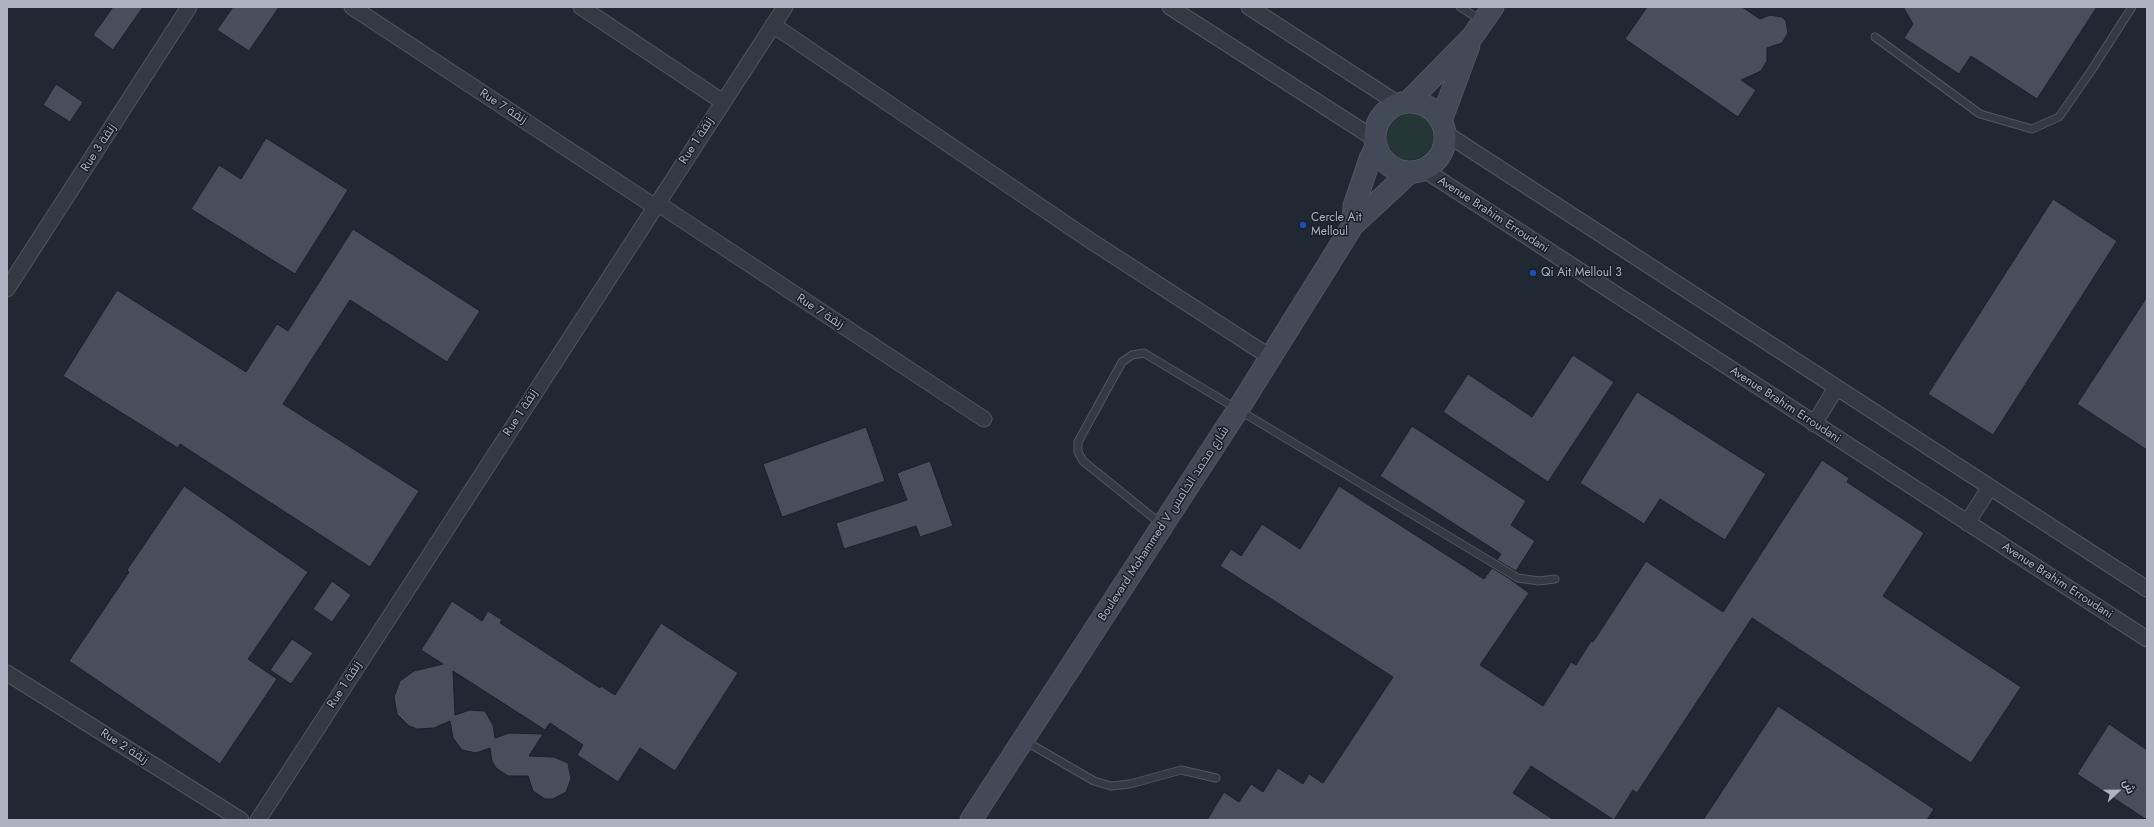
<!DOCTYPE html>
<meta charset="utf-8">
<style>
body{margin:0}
#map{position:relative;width:2154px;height:827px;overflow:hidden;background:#202833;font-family:Jost,Cairo,sans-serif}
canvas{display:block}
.frame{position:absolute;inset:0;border:8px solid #adb4c1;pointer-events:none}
.north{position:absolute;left:2098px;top:771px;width:40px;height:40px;-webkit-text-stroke:3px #191f29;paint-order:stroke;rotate:68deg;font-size:11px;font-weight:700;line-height:16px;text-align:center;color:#adb4c1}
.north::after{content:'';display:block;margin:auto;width:14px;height:18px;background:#adb4c1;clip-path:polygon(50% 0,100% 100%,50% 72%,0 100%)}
</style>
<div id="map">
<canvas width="2154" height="827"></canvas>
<div class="frame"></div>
<div class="north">ش</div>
</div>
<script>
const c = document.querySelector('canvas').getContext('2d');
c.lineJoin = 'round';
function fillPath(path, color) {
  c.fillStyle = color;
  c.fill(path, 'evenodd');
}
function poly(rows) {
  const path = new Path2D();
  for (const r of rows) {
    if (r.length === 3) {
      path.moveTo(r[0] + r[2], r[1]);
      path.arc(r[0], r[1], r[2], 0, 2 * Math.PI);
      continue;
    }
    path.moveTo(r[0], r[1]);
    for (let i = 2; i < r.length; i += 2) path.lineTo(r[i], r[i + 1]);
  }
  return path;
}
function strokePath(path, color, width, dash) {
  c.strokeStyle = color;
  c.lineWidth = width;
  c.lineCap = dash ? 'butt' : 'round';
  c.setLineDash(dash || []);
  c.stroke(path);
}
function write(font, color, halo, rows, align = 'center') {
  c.font = font + ' Jost,Cairo,sans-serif';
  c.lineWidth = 3;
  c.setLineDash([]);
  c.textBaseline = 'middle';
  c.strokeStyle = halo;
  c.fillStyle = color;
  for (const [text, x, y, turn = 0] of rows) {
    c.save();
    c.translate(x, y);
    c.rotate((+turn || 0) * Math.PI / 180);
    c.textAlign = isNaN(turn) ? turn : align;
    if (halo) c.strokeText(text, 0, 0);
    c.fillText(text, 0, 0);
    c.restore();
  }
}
fillPath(poly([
 [1409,136,24]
]), '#253636');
const building = poly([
 [113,7,143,7,113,50,93,35,113,7],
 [233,7,279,7,249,51,217,30,233,7],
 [1647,7,1742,7,1760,19,1770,15,1782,17,1786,21,1788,33,1782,43,1767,48,1767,61,1761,71,1741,80,1756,90,1738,117,1625,39,1647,7],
 [1903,7,2097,7,2037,99,1971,56,1959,74,1904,38,1913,24,1903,7],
 [56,84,83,102,70,122,43,105,56,84],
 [266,138,348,190,295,274,191,209,219,165,241,179,266,138],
 [2053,199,2117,241,1993,435,1928,394,2053,199],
 [353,229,480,311,447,362,350,300,283,404,419,491,370,567,180,444,178,448,63,376,117,290,246,372,277,324,288,331,353,229],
 [2147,297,2147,450,2077,404,2147,297],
 [1573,355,1614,382,1548,482,1443,412,1468,374,1532,417,1573,355],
 [1637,392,1766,474,1725,540,1660,499,1644,524,1580,483,1637,392],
 [1412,426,1526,501,1511,525,1535,541,1516,571,1497,560,1501,554,1380,476,1412,426],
 [866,427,885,481,782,517,763,464,866,427],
 [1822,460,1849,478,1847,482,1924,533,1883,596,2021,687,1971,763,1752,618,1637,793,1633,790,1614,820,1531,766,1513,793,1554,820,1207,820,1224,792,1239,802,1251,784,1263,792,1278,768,1303,784,1309,774,1323,783,1393,677,1220,566,1231,549,1241,556,1262,524,1300,549,1339,486,1484,579,1492,568,1510,579,1529,593,1480,665,1543,706,1571,662,1576,665,1591,641,1593,642,1646,561,1723,612,1822,460],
 [930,461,953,526,920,537,916,526,844,549,836,523,907,500,897,473,930,461],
 [184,486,308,572,248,659,277,679,220,764,69,661,129,572,127,570,184,486],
 [332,581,351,595,332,622,313,609,332,581],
 [452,601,482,621,488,611,502,620,500,623,600,688,601,686,615,695,661,623,738,673,675,771,640,748,618,782,577,755,583,745,550,723,545,730,453,671,455,715,470,710,485,711,493,725,495,738,509,733,543,734,529,756,554,757,568,763,571,779,566,792,553,799,545,799,533,791,528,776,508,776,496,768,492,761,490,748,476,753,462,750,453,738,450,721,434,728,417,729,409,726,397,714,394,697,400,681,414,671,443,664,421,650,452,601],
 [292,639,313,653,291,684,270,670,292,639],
 [1778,706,1934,809,1927,820,1703,820,1778,706],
 [2109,724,2147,750,2147,820,2077,774,2109,724]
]);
fillPath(building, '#474f5d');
strokePath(building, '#1b212b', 1);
const service = poly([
 [1460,7,1481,20],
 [1875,37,1980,114,2032,129,2059,117,2091,71,2132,7],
 [1161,524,1083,461,1078,452,1078,442,1122,362,1132,355,1144,353,1518,578,1539,581,1555,579],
 [1025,741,1094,781,1111,786,1130,784,1181,770,1216,778]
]);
const minor = poly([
 [352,7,654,206],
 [581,7,723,102],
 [1170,7,1375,139],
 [1249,7,1397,103],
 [773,25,1088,239,1270,357],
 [1445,133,2147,589],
 [1423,169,2147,639],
 [657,203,984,419],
 [7,289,189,7],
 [1814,424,1836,388],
 [1967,523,1990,487],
 [7,673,241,820],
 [258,820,785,7]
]);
const secondary = poly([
 [1408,102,1472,37,1493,7],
 [1410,137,35],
 [1441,121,1469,45],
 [1353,225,1354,206,1370,159,1376,147],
 [971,820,1237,411,1353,225,1410,172]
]);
strokePath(service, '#515762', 9);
strokePath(minor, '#515762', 17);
strokePath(secondary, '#515762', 23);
strokePath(service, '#333a44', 7);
strokePath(minor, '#333a44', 15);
strokePath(secondary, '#424957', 21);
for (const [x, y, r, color] of [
 [1303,225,4,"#1a4fb4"],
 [1533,273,4,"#1a4fb4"]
]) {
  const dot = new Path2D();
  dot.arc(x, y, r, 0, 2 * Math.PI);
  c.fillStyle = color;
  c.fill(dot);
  strokePath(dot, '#191f29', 1.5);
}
write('12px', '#adb4c1', '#191f29', [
 ["Rue 7 زنقة",503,107,33],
 ["Rue 1 زنقة",697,141,-57],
 ["Rue 3 زنقة",99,148,-57],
 ["Avenue Brahim Erroudani",1493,215,33],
 ["Rue 7 زنقة",820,312,33],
 ["Avenue Brahim Erroudani",1785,405,33],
 ["Rue 1 زنقة",521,413,-57],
 ["Boulevard Mohammed V شارع محمد الخامس",1164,524,-57],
 ["Avenue Brahim Erroudani",2057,581,33],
 ["Rue 1 زنقة",345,685,-57],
 ["Rue 2 زنقة",124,747,33]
]);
write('12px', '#adb4c1', '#191f29', [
 ["Cercle Ait",1311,218],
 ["Melloul",1311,232],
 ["Qi Ait Melloul 3",1541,273]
], 'left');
</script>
